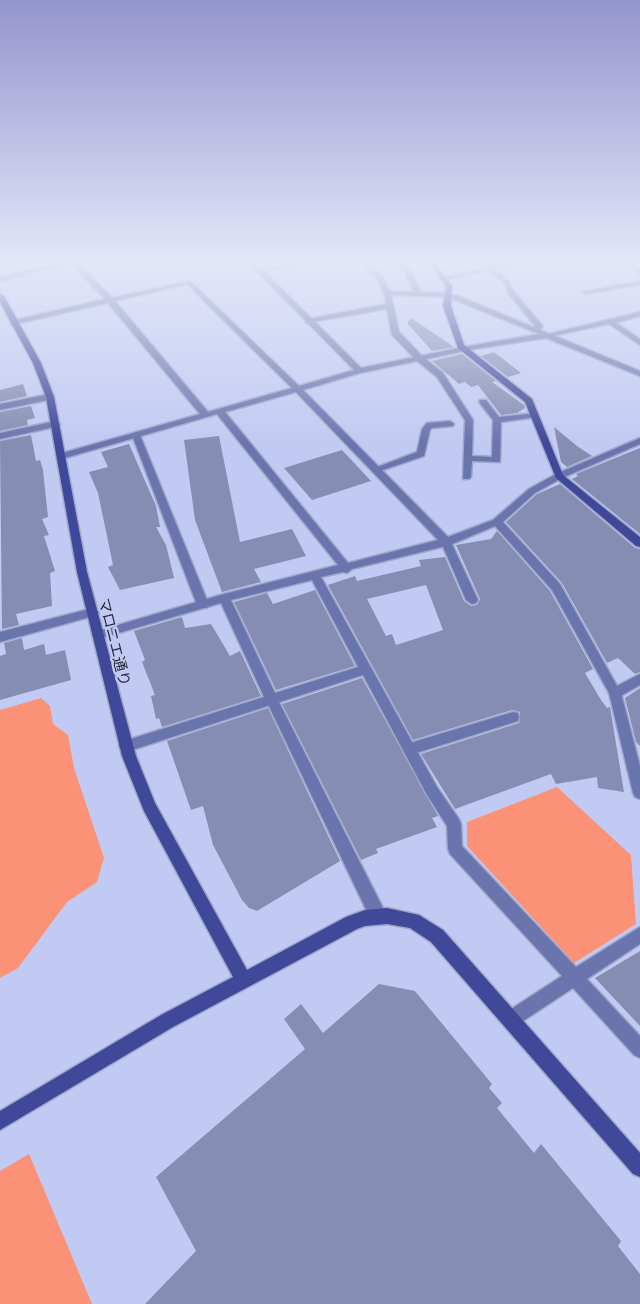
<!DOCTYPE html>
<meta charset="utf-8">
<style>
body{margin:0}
canvas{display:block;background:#c1caf2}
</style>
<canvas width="640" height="1304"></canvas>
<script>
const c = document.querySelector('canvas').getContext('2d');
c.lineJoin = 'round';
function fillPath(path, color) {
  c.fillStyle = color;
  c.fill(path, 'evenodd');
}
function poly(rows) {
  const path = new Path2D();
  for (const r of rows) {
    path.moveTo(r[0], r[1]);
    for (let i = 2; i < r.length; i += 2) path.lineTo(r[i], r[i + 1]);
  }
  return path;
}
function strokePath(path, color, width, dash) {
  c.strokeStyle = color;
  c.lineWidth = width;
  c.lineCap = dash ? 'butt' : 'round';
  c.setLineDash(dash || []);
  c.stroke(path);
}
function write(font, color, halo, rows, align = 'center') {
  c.font = font + ' Georgia,"Noto Sans JP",serif';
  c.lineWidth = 4.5;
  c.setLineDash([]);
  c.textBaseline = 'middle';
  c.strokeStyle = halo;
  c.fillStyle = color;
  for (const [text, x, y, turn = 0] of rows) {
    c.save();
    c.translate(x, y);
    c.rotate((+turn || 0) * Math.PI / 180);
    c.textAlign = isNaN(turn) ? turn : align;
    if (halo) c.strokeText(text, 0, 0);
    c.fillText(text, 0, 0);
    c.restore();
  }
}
fillPath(poly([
 [41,698,50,706,53,724,68,735,74,768,104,858,97,882,67,902,18,968,0,978,0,710],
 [557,787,631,855,636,924,574,963,467,846,467,822],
 [29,1154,92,1304,0,1304,0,1171]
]), '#fb9278');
fillPath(poly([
 [411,318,454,347,432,351,407,323],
 [494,352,521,373,508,377,481,356],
 [462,354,496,381,492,382,524,405,525,408,517,413,501,415,478,385,471,387,465,382,459,384,432,361],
 [23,384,27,396,0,402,0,390],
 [31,406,35,418,27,420,28,425,0,431,0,412],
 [554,427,577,446,592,456,567,467,561,462],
 [31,435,36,461,40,460,43,470,48,517,42,519,49,535,44,536,55,571,50,573,52,606,16,614,19,625,2,629,0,441],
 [219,436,240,542,292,529,306,556,254,569,261,582,222,592,195,520,184,440],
 [129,444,156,506,160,527,156,527,166,545,174,578,120,590,108,567,113,565,98,493,89,472,108,467,101,452],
 [640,448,640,534,572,479,578,476,576,474],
 [342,450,371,481,312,500,284,468],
 [560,484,635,548,640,549,640,672,635,674,618,658,607,663,562,583,506,522,537,494],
 [497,531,550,591,593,669,585,673,601,700,607,708,610,707,624,792,598,788,597,777,556,784,551,774,455,809,421,754,519,723,520,712,512,710,413,740,328,585,355,576,357,581,421,566,419,560,445,557,464,601,471,606,477,605,480,599,456,545,491,539],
 [426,585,443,630,396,645,392,634,386,636,367,599],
 [315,590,355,666,276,690,234,602,267,593,273,604],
 [182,617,185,628,211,624,230,656,240,651,261,696,162,727,159,718,156,719,151,696,155,695,142,662,145,660,134,631],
 [22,638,24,650,44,644,46,655,65,650,71,680,0,700,0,656,6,654,4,643],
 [362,678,438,816,432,818,437,827,376,849,378,853,361,860,282,704],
 [640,688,640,746,636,742,625,698],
 [268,708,340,861,257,911,249,908,242,900,213,845,203,806,191,810,167,741],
 [640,951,640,1026,595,978],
 [379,984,415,991,492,1084,489,1088,502,1103,497,1108,534,1153,541,1144,621,1241,618,1246,640,1274,640,1304,145,1304,196,1251,156,1177,305,1049,284,1019,301,1004,323,1033]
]), '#858db2');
const lane = poly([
 [360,261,367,261,382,277,390,291,414,292,405,273,393,261,400,261,411,272,421,292,447,293,451,295,447,297,391,295,399,332,422,356,443,373,473,420,472,456,492,457,493,420,479,402,480,400,486,400,499,417,537,413,537,417,501,422,500,462,472,461,471,477,469,479,463,479,465,420,437,377,416,360,392,335,387,309,306,323,305,321,309,319,386,304,384,293,377,279,360,261],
 [477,261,484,261,509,281,514,292,543,326,539,332,533,332,532,330,535,326,509,294,504,283,477,261],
 [640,281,640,285,585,294,582,292,640,281],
 [640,312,640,316,616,323,640,339,640,345,609,324,548,337,544,335,640,312],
 [450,421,454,424,453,426,432,428,430,430,424,456,377,472,372,469,417,452,422,429,427,423,450,421],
 [136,432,140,435,209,605,207,608,199,608,197,605,132,435,136,432],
 [446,538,451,542,478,600,476,603,472,604,466,600,441,542,446,538],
 [640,674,640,685,619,697,611,697,609,693,611,689,640,674],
 [272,695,276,696,384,910,386,916,384,922,378,924,372,922,266,700,268,696,272,695],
 [513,712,518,713,519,717,518,721,410,755,405,753,403,749,405,745,410,743,513,712]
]);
const street = poly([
 [66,261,76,261,112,298,190,281,299,386,354,370,247,261,253,261,261,269,304,261,317,261,265,272,361,368,469,346,539,334,445,296,443,295,447,293,458,296,640,371,640,376,546,338,469,350,360,373,303,390,448,537,493,520,529,489,556,474,640,438,640,444,562,478,535,493,503,522,560,584,621,693,640,766,640,799,635,797,633,793,609,693,552,590,495,526,450,545,352,569,347,573,343,572,321,577,437,787,459,819,461,824,462,846,576,967,640,927,640,944,587,979,640,1036,640,1058,634,1055,573,988,517,1025,511,1028,505,1025,502,1019,505,1013,562,976,450,854,448,849,447,826,427,795,363,675,126,752,121,750,119,746,121,742,264,697,221,603,98,639,94,638,92,635,94,632,224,594,338,565,217,414,65,458,59,458,59,454,200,414,108,303,11,325,11,321,105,299,71,264,0,281,0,277,66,261],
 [187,284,292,388,208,412,115,301,187,284],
 [296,392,438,540,348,563,225,412,296,392],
 [312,580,358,667,275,693,231,600,312,580],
 [520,261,532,261,444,280,441,278,520,261],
 [624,261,631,261,640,269,640,275,624,261],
 [50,394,53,395,53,399,0,410,0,404,50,394],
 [56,421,60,424,59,426,0,439,0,433,56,421],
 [93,608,99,612,97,615,0,642,0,632,93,608]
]);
const secondary = poly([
 [427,261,433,261,452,286,451,306,464,345,532,399,563,475,640,537,640,547,636,546,556,478,525,402,458,348,443,306,446,286,427,261],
 [0,294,4,296,41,363,54,397,87,572,136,756,155,803,247,970,346,917,365,910,387,908,419,915,443,930,640,1153,640,1177,633,1174,431,942,410,928,387,924,365,926,357,929,173,1027,0,1130,0,1111,161,1015,233,977,144,811,122,756,77,572,46,397,33,363,0,302,0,294]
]);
strokePath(lane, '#9fa6c9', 3);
strokePath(street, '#9fa6c9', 3);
strokePath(secondary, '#9fa6c9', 3);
fillPath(lane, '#6a75ad');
fillPath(street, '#6a75ad');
fillPath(secondary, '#404899');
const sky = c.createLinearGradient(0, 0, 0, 443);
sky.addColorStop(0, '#9494cd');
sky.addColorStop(0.59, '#e3e7f9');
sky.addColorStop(1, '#e3e7f900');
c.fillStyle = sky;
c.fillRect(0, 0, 640, 443);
write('15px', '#252837', '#c1caf2', [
 ["マロニエ通り",115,642,76]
]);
</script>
